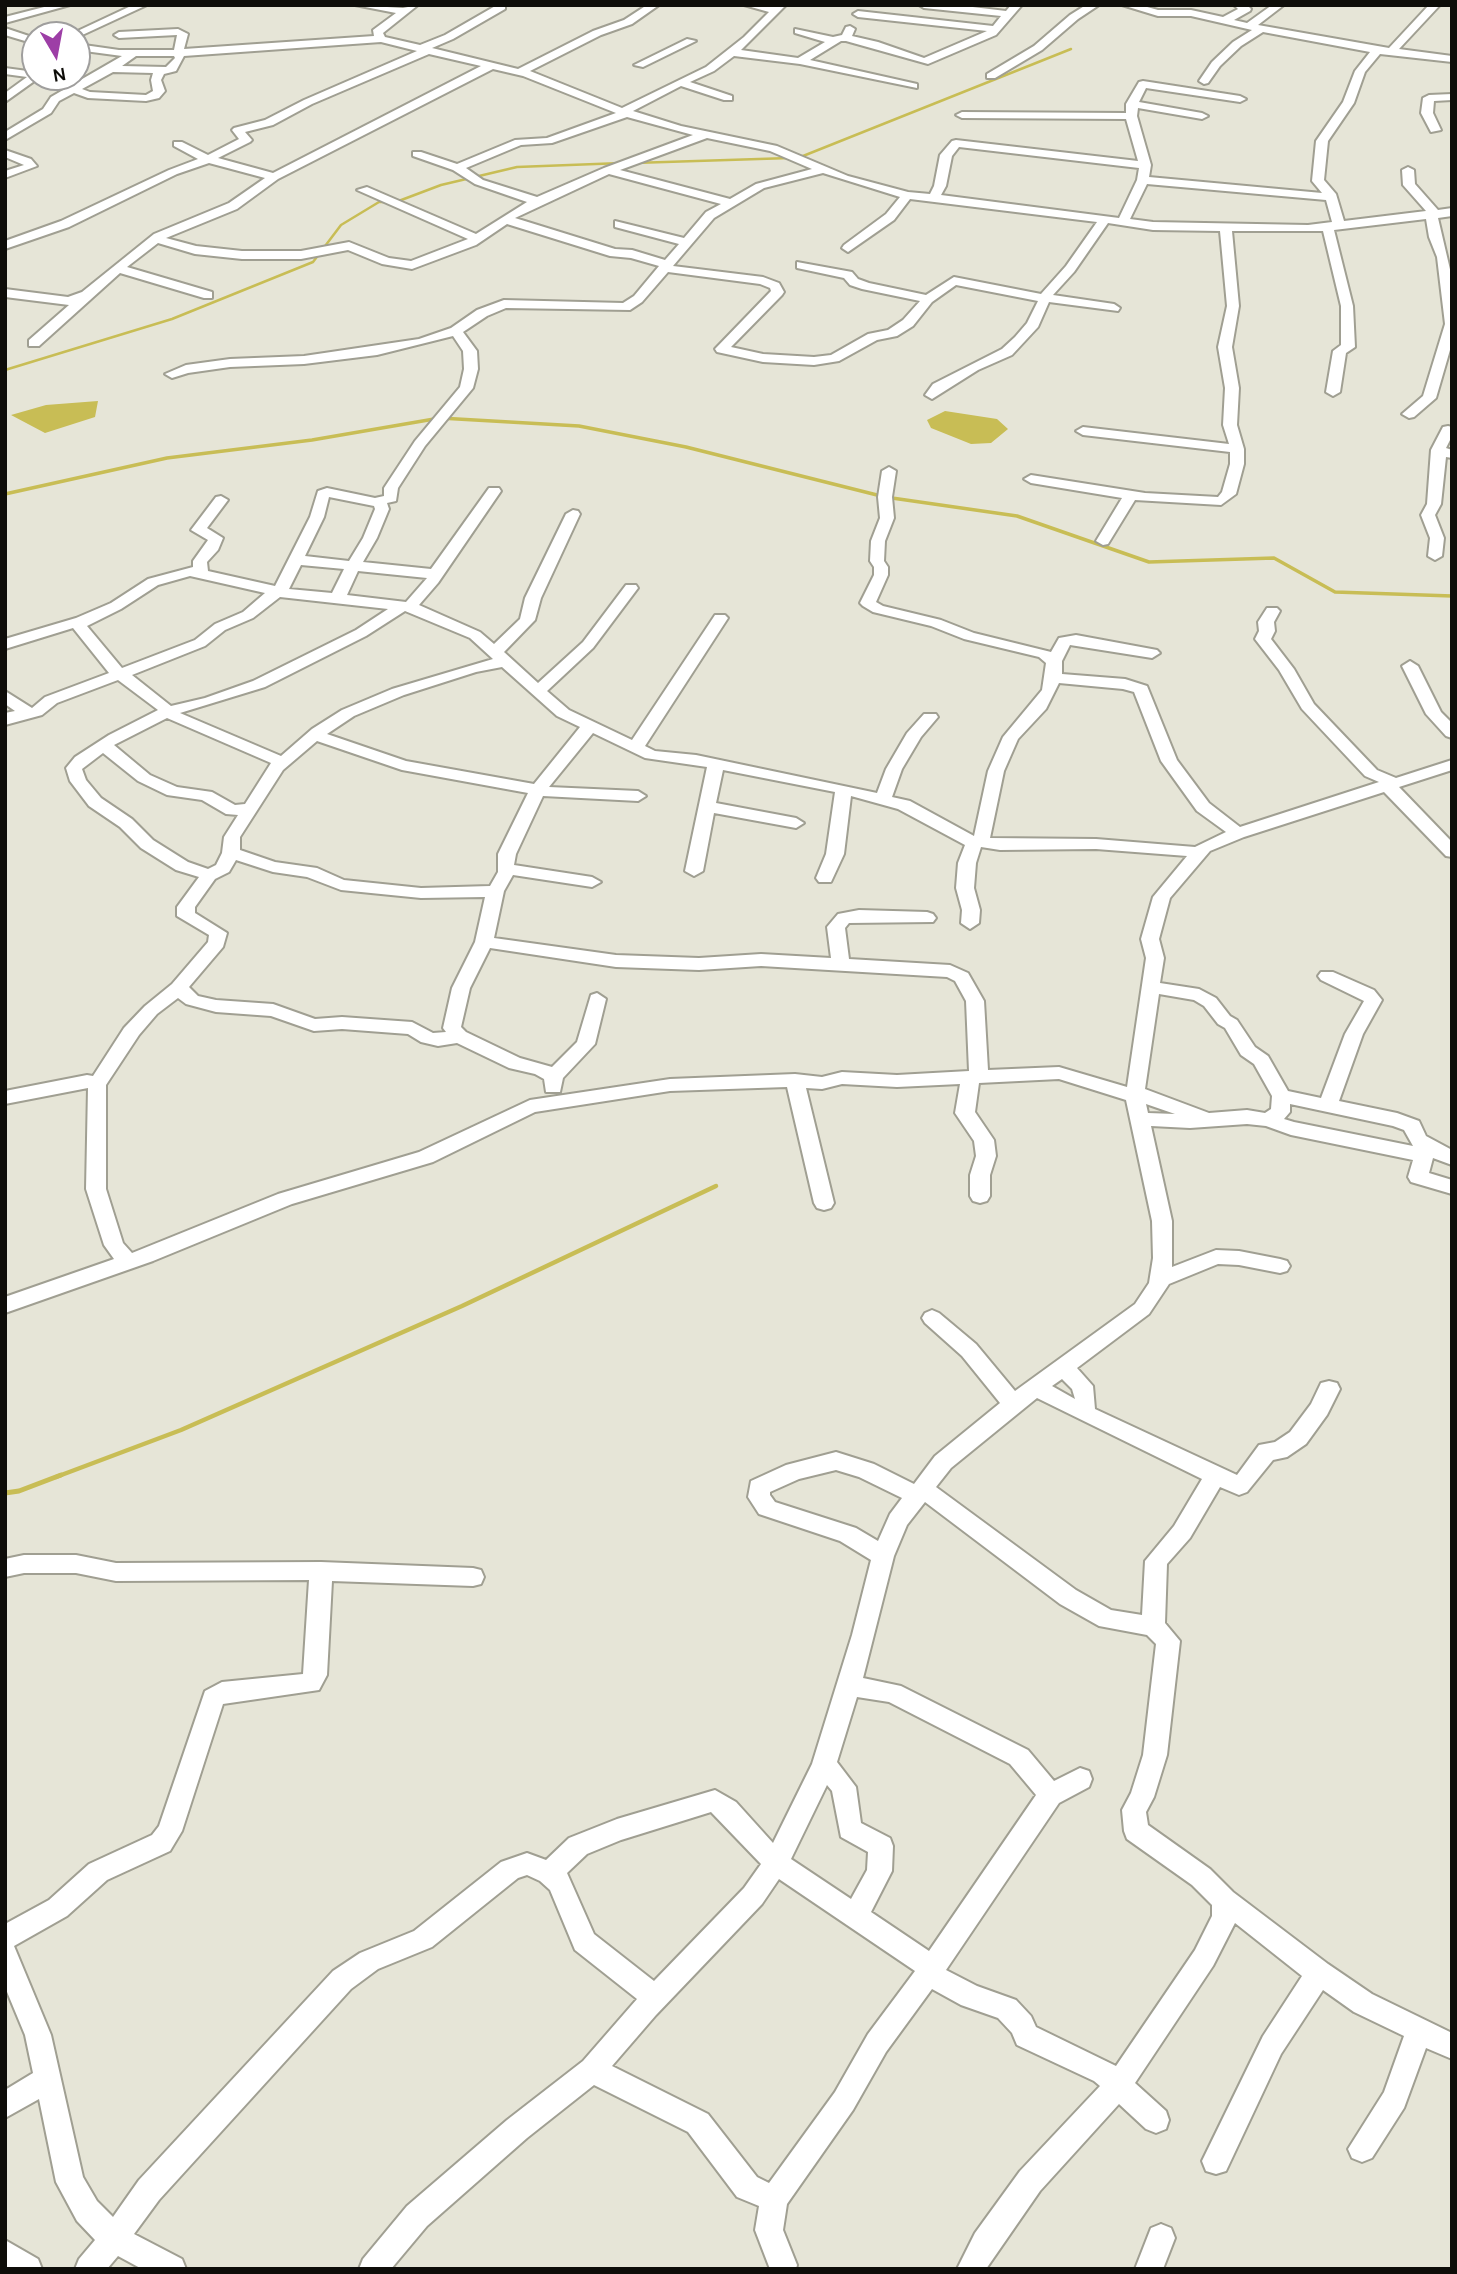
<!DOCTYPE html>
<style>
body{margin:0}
#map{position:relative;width:1457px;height:2274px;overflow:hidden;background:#e6e5d7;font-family:Karla,sans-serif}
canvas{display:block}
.frame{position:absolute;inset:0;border:7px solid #0e0d09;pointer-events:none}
.north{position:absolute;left:21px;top:21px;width:70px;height:70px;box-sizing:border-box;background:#fff;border:2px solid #9f9e9d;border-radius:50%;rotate:170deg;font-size:19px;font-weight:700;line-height:28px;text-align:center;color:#0e0d09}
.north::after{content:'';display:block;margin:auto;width:24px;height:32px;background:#9d3ea6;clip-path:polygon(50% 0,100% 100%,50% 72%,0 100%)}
</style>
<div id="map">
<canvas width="1457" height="2274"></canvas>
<div class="frame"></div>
<div class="north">N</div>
</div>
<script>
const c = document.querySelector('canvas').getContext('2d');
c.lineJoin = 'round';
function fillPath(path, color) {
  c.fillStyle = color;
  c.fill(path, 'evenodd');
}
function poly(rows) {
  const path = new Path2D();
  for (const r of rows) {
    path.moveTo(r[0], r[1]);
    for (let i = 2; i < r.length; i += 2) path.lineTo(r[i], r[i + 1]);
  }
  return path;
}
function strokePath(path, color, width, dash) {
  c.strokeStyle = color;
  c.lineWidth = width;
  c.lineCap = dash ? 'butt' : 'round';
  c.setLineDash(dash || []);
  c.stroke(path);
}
fillPath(poly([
 [98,401,95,417,45,433,11,415,46,405],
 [945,411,997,419,1008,429,991,443,971,444,931,428,927,420]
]), '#c8bd55');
strokePath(poly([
 [798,158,1071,49],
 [634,163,790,158],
 [5,370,172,319,313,262,341,225,379,202,396,202,441,185,517,167,622,163]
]), '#c8bd55', 2.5);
strokePath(poly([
 [5,494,167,458,312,440,440,418,579,426,686,447,885,497,1017,516,1149,562,1274,558,1335,592,1452,596]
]), '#c8bd55', 3.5);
strokePath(poly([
 [56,1477,181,1430,462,1306,716,1186]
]), '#c8bd55', 4.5);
strokePath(poly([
 [5,1493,19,1491,61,1475]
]), '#c8bd55', 5);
const street = poly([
 [52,5,70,5,5,23,5,17,52,5],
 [133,5,147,5,78,37,69,35,133,5],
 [355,5,403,8,418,5,383,33,385,37,420,45,445,35,497,5,505,5,505,9,453,39,432,48,518,69,593,31,624,20,647,5,659,5,632,24,601,35,530,71,622,108,706,67,744,37,769,12,744,5,786,5,741,50,798,58,825,42,795,33,795,29,833,37,842,35,846,27,850,26,855,29,852,36,878,42,924,58,987,31,858,17,853,14,858,11,993,26,1001,16,924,8,919,5,956,5,1006,11,1011,5,1022,5,996,35,928,64,846,41,841,41,810,60,917,84,917,88,800,64,734,56,714,71,690,82,732,96,732,100,724,100,681,86,633,111,681,126,777,146,848,176,908,192,930,194,934,186,940,155,952,141,956,140,1138,161,1126,119,962,118,956,115,962,112,1126,113,1126,104,1139,82,1143,81,1240,96,1246,99,1240,102,1146,88,1139,102,1202,113,1208,116,1202,119,1138,108,1137,116,1151,165,1149,177,1322,193,1312,181,1316,141,1343,102,1355,71,1370,52,1263,32,1241,46,1220,66,1208,83,1204,84,1199,81,1212,62,1233,42,1252,30,1191,16,1158,16,1122,5,1140,5,1158,10,1191,10,1223,17,1238,9,1234,5,1247,5,1251,9,1250,11,1234,20,1247,23,1272,5,1284,5,1258,25,1389,48,1429,5,1440,5,1399,49,1452,56,1452,62,1380,54,1365,72,1354,103,1328,141,1324,180,1336,194,1344,221,1426,211,1403,185,1402,170,1408,167,1414,170,1415,184,1438,210,1452,208,1452,216,1438,218,1452,278,1452,343,1436,398,1414,417,1409,418,1402,414,1423,396,1445,324,1437,257,1429,237,1426,219,1334,230,1353,306,1355,347,1346,353,1340,392,1333,396,1326,392,1333,351,1341,345,1341,306,1323,231,1232,231,1239,306,1232,347,1239,388,1237,425,1244,449,1244,464,1236,494,1221,505,1135,500,1108,544,1103,545,1096,541,1122,498,1031,483,1024,479,1031,475,1145,493,1218,497,1222,492,1230,464,1230,452,1083,435,1076,431,1083,427,1229,444,1223,425,1225,388,1218,347,1227,306,1220,231,1153,230,1108,223,1074,272,1053,295,1114,304,1120,308,1118,311,1049,302,1038,327,1012,355,978,370,932,399,925,395,933,384,1002,349,1015,337,1027,323,1038,301,956,285,932,302,913,326,897,336,877,340,839,361,814,365,763,362,717,352,715,349,771,291,770,288,760,284,668,272,642,302,630,310,506,308,487,316,463,332,477,351,478,369,473,388,425,446,398,488,396,501,387,503,389,509,377,538,363,562,431,569,489,488,499,488,501,491,438,583,419,605,480,632,494,644,520,619,525,598,566,514,573,510,578,511,580,514,541,598,535,620,504,652,538,683,583,642,626,585,636,585,638,588,593,648,547,691,569,710,632,740,715,615,725,615,728,618,645,746,655,751,696,755,877,793,886,769,907,733,924,714,936,714,938,717,921,737,902,769,892,797,910,801,974,836,988,771,1003,737,1042,690,1046,663,1039,657,964,639,931,626,873,612,863,606,860,603,874,575,874,567,870,561,871,541,880,518,878,497,882,471,889,467,896,471,892,497,894,518,885,541,884,561,888,567,888,575,876,602,883,606,941,620,974,633,1051,652,1059,638,1076,635,1157,650,1160,653,1152,658,1070,645,1062,661,1062,674,1125,679,1147,686,1177,760,1209,803,1240,827,1379,782,1365,776,1302,709,1279,670,1255,639,1259,631,1258,622,1267,608,1277,608,1280,611,1274,622,1275,631,1271,639,1294,669,1314,704,1377,770,1396,778,1452,760,1452,770,1399,787,1452,842,1452,857,1446,856,1384,792,1244,837,1210,851,1170,898,1159,939,1164,958,1160,983,1199,989,1216,998,1230,1016,1237,1020,1255,1047,1268,1056,1288,1091,1321,1098,1345,1034,1364,1001,1321,980,1318,976,1321,972,1333,972,1374,990,1382,1000,1363,1034,1339,1101,1397,1113,1419,1121,1426,1136,1452,1150,1452,1165,1433,1158,1429,1173,1452,1180,1452,1194,1411,1182,1408,1177,1413,1160,1291,1135,1266,1126,1247,1124,1190,1128,1151,1126,1172,1221,1172,1267,1216,1250,1239,1251,1280,1259,1287,1261,1290,1266,1287,1271,1280,1273,1239,1265,1218,1264,1169,1284,1149,1314,1077,1368,1093,1386,1095,1409,1237,1475,1259,1445,1275,1442,1290,1432,1311,1404,1321,1383,1329,1381,1337,1383,1340,1389,1327,1415,1306,1444,1287,1457,1273,1460,1247,1492,1239,1495,1220,1487,1190,1538,1167,1564,1165,1623,1180,1641,1167,1755,1154,1797,1146,1812,1148,1825,1210,1869,1233,1892,1328,1964,1372,1994,1452,2033,1452,2059,1426,2048,1404,2108,1372,2158,1362,2162,1352,2158,1348,2149,1384,2092,1404,2036,1354,2012,1323,1990,1281,2054,1226,2171,1216,2174,1206,2171,1202,2161,1263,2036,1302,1976,1235,1923,1213,1966,1135,2083,1166,2111,1169,2120,1166,2129,1156,2133,1146,2129,1119,2104,1040,2191,986,2269,957,2269,975,2233,1020,2171,1100,2086,1094,2081,1017,2045,1012,2033,998,2018,961,2005,932,1989,886,2052,853,2110,787,2204,783,2230,797,2265,796,2269,770,2269,755,2230,759,2206,737,2197,688,2132,594,2085,527,2138,427,2226,391,2269,359,2269,363,2259,407,2206,507,2120,583,2061,637,1999,575,1950,550,1890,540,1881,527,1875,518,1878,432,1947,378,1969,351,1989,159,2200,134,2234,182,2259,186,2269,142,2269,118,2256,107,2269,75,2269,79,2259,95,2240,77,2221,56,2182,39,2099,5,2118,5,2090,33,2073,25,2035,5,1987,5,1924,49,1900,89,1864,152,1835,159,1826,205,1691,222,1682,303,1674,309,1580,116,1581,76,1573,24,1573,5,1577,5,1559,24,1555,76,1555,116,1563,321,1562,473,1568,481,1570,484,1577,481,1584,473,1586,332,1581,327,1675,319,1690,223,1704,182,1831,170,1851,107,1880,67,1916,14,1946,51,2035,83,2177,97,2201,113,2217,139,2180,333,1971,360,1953,414,1931,501,1862,527,1853,546,1860,569,1838,617,1819,715,1790,736,1802,773,1843,812,1764,852,1635,871,1560,840,1541,759,1514,748,1497,751,1481,786,1465,836,1452,874,1464,914,1484,935,1456,1000,1403,962,1356,925,1323,922,1318,925,1313,932,1310,939,1313,976,1344,1015,1391,1135,1304,1149,1283,1153,1258,1152,1221,1126,1100,1059,1079,979,1083,975,1112,994,1140,996,1156,990,1175,990,1196,987,1201,980,1203,973,1201,970,1196,970,1175,976,1156,974,1141,955,1113,960,1084,897,1087,842,1084,822,1089,806,1088,834,1203,831,1208,824,1210,817,1208,814,1203,787,1087,670,1091,535,1112,433,1162,292,1204,153,1261,5,1313,5,1297,114,1259,104,1245,86,1189,88,1088,5,1104,5,1091,87,1075,93,1076,124,1028,145,1006,172,984,208,942,209,935,177,916,177,907,199,877,176,870,141,848,120,827,89,806,70,781,66,768,75,757,109,735,158,710,118,680,57,703,42,715,5,725,5,713,15,711,5,704,5,691,32,708,45,697,109,673,73,628,5,649,5,639,76,618,111,603,148,579,193,567,193,561,208,540,191,530,216,497,221,496,228,500,207,528,223,538,218,550,207,562,208,571,275,586,310,517,318,491,327,488,375,498,384,496,384,488,415,441,460,387,464,369,463,351,453,336,377,355,304,364,230,367,188,373,172,378,165,374,186,365,230,359,304,356,419,339,451,328,477,310,504,300,623,303,634,296,659,266,631,258,610,256,507,224,476,245,412,269,382,264,348,250,301,259,242,259,195,254,158,243,127,267,212,292,212,298,204,298,120,273,39,346,29,346,29,340,69,305,5,297,5,289,68,297,82,292,154,234,229,203,265,178,209,163,177,174,69,227,5,249,5,241,61,221,169,170,198,159,174,146,174,142,182,142,208,155,239,139,232,130,234,128,265,120,304,100,417,51,381,42,184,56,176,71,164,74,161,80,165,91,159,98,146,101,88,98,74,93,59,101,51,113,5,140,5,132,43,109,51,97,122,56,77,50,77,44,119,50,174,50,177,35,119,38,114,35,119,32,178,29,188,34,184,49,374,36,373,30,396,13,355,5],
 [429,54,481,66,273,173,218,158,250,142,252,140,245,132,273,125,312,104,429,54],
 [136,56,174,56,175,58,166,67,122,66,136,56],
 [493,69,523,76,616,113,547,138,515,140,457,164,421,152,413,152,413,156,453,170,475,184,527,202,476,234,367,187,357,190,468,239,411,261,389,258,349,242,301,251,242,251,196,246,166,238,237,209,278,179,493,69],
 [113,72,153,73,151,80,153,91,146,95,90,92,82,89,113,72],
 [627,117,693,135,604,168,537,197,483,180,466,168,521,145,552,143,627,117],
 [707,138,770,151,812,169,756,184,730,199,620,170,707,138],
 [959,147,1139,168,1137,180,1119,218,941,195,946,186,952,156,959,147],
 [823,173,900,197,886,214,844,245,842,248,848,252,894,220,910,199,1097,222,1066,266,1041,294,954,277,926,295,869,283,858,279,852,272,797,262,797,268,844,278,850,285,862,289,920,301,903,320,888,330,868,334,831,355,814,357,763,354,731,347,782,295,784,292,779,283,763,277,673,266,714,218,764,188,823,173],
 [609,174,721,204,706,212,684,238,615,221,615,227,679,244,665,260,632,250,615,249,515,218,609,174],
 [1147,184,1326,200,1332,222,1308,225,1153,222,1130,219,1147,184],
 [329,497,374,506,375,509,363,538,349,561,305,556,324,517,329,497],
 [301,565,344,569,332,593,289,589,301,565],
 [358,571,427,578,406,602,347,595,358,571],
 [190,576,265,593,243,612,215,624,195,640,122,668,87,626,121,609,158,585,190,576],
 [280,597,388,609,356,630,253,681,205,698,171,706,132,675,205,646,225,630,253,618,280,597],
 [405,611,470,638,493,659,392,689,342,710,312,729,281,756,180,713,265,687,366,636,405,611],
 [502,667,557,716,580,727,534,784,406,761,327,734,354,716,404,695,476,672,502,667],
 [1059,683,1123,689,1134,692,1161,761,1197,811,1226,832,1195,847,1096,839,990,838,1004,771,1018,739,1046,709,1059,683],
 [167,718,271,763,245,804,235,805,212,792,177,787,150,775,114,745,167,718],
 [593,733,645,758,707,767,685,871,694,876,703,871,714,813,796,828,804,823,796,818,716,803,723,770,835,792,826,854,816,878,819,882,831,882,844,854,851,796,898,809,965,845,958,863,956,888,962,910,961,923,970,929,979,923,980,910,974,888,976,863,981,847,1000,850,1096,849,1187,856,1153,897,1141,939,1146,958,1127,1087,1059,1067,988,1070,984,1001,968,973,950,965,849,959,845,928,849,923,933,922,936,918,933,914,927,912,859,910,838,914,827,927,831,958,761,954,699,958,616,955,494,938,504,891,513,875,592,887,601,882,592,877,514,865,516,854,543,796,638,801,646,796,638,791,549,787,593,733],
 [317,741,402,770,528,793,498,854,498,872,490,886,421,888,344,880,317,868,275,862,240,850,240,837,283,770,317,741],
 [103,753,138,781,167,795,202,800,226,814,238,815,224,837,222,853,216,865,208,869,188,862,153,840,132,819,101,798,86,780,82,769,103,753],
 [236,860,273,872,307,877,341,890,421,898,485,897,475,942,452,988,443,1028,446,1032,433,1033,412,1022,342,1017,315,1019,273,1004,216,1000,198,996,189,987,223,947,227,933,195,913,195,907,215,879,229,872,236,860],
 [490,948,616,967,699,970,761,966,947,977,955,981,966,1001,969,1071,897,1075,842,1072,822,1077,795,1074,670,1079,530,1100,419,1152,278,1194,132,1253,123,1243,106,1189,106,1085,139,1035,157,1014,178,998,186,1004,216,1012,271,1016,314,1031,342,1029,408,1034,421,1042,438,1046,457,1043,509,1068,535,1074,544,1079,546,1092,560,1092,563,1078,595,1044,606,999,597,993,591,995,577,1042,552,1067,520,1058,466,1032,461,1027,470,988,490,948],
 [1159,994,1194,1000,1204,1006,1218,1024,1225,1028,1241,1055,1254,1064,1272,1096,1271,1109,1265,1113,1247,1110,1209,1113,1145,1089,1159,994],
 [1146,1104,1175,1114,1148,1113,1146,1104],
 [1290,1104,1393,1126,1404,1130,1413,1146,1294,1122,1284,1119,1290,1112,1290,1104],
 [1062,1379,1072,1389,1075,1399,1052,1386,1062,1379],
 [1037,1398,1202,1479,1174,1526,1145,1561,1142,1615,1111,1610,1076,1590,936,1487,951,1468,1037,1398],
 [836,1470,859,1477,902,1498,890,1514,878,1541,856,1528,775,1502,770,1495,770,1492,799,1479,836,1470],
 [925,1502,1060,1604,1099,1626,1147,1635,1156,1644,1143,1755,1131,1793,1122,1810,1124,1831,1127,1839,1192,1885,1212,1905,1212,1916,1195,1950,1116,2066,1036,2027,1031,2016,1016,2000,977,1986,946,1970,1059,1803,1089,1787,1092,1779,1089,1771,1080,1768,1054,1781,1028,1750,901,1686,863,1678,894,1556,907,1525,925,1502],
 [857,1697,889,1702,1010,1764,1036,1795,929,1951,871,1912,892,1871,893,1846,890,1838,861,1823,856,1787,837,1762,857,1697],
 [827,1785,832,1791,841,1837,868,1852,867,1870,851,1899,791,1859,827,1785],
 [711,1812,761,1864,744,1888,654,1981,594,1934,567,1873,587,1854,621,1840,711,1812],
 [779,1879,915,1971,868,2034,835,2092,769,2183,757,2177,708,2114,612,2066,656,2015,762,1904,779,1879],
 [1086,5,1099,5,1078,19,1042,50,995,78,987,78,987,74,1034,46,1070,15,1086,5],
 [5,28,35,38,35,44,5,35,5,28],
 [687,39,696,41,643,67,634,65,687,39],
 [5,68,35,72,35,77,40,77,5,102,5,93,27,77,5,74,5,68],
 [1452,94,1452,100,1434,101,1433,113,1441,130,1431,132,1421,113,1423,98,1429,95,1452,94],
 [5,150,31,159,37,166,5,178,5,171,24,165,5,157,5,150],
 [1448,426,1452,427,1452,436,1446,448,1452,450,1452,458,1446,457,1441,504,1435,515,1444,538,1442,556,1435,560,1428,556,1430,538,1421,515,1427,504,1431,450,1443,427,1448,426],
 [1410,661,1418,666,1441,712,1452,723,1452,738,1446,736,1426,714,1402,666,1410,661],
 [1161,2224,1171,2228,1175,2238,1163,2269,1135,2269,1151,2228,1161,2224],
 [5,2240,38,2259,42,2269,5,2269,5,2240]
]);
strokePath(street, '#a09f92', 4);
fillPath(street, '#fff');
</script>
